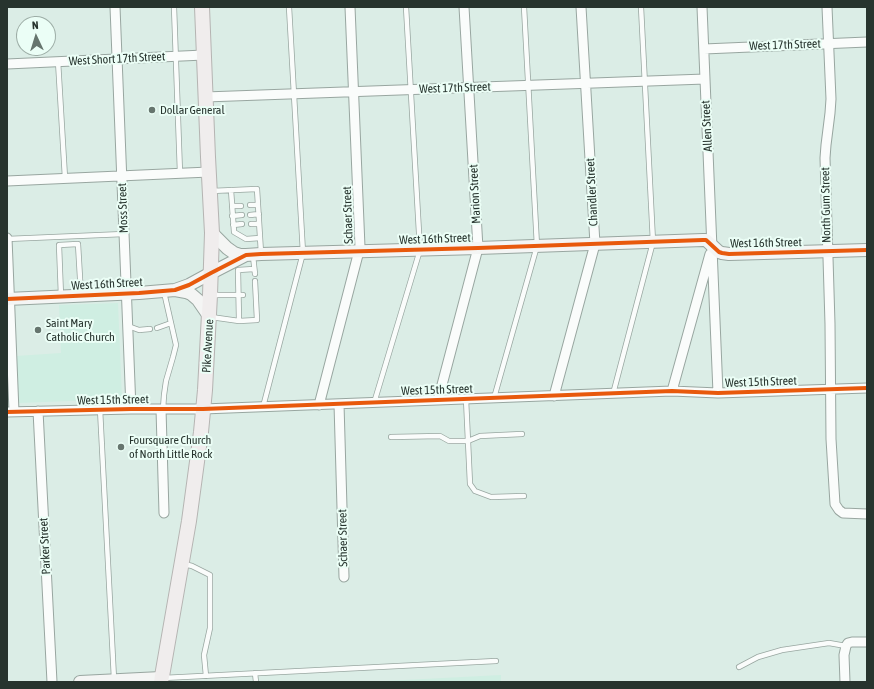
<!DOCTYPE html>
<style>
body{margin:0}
#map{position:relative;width:874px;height:689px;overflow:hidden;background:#dbede6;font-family:"Asap Condensed",sans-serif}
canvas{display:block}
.frame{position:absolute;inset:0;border:8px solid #27342e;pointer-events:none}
.north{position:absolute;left:16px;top:16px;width:40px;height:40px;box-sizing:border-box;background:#ebfef6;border:1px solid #9dada6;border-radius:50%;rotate:356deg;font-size:11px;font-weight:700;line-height:16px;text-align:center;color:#27342e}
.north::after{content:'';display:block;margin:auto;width:14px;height:18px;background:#66756e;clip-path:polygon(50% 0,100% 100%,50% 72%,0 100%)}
</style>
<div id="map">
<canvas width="874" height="689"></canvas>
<div class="frame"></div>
<div class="north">N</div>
</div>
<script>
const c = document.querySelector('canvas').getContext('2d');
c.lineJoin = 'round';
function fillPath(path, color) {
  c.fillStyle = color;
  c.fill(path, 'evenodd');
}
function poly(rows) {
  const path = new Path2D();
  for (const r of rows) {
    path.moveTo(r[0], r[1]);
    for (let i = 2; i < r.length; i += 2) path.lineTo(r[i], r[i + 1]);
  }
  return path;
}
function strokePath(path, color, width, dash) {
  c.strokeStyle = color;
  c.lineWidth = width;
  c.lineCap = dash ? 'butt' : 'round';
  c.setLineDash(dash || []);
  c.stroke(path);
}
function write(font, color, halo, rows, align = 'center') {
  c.font = font + ' "Asap Condensed",sans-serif';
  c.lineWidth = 4;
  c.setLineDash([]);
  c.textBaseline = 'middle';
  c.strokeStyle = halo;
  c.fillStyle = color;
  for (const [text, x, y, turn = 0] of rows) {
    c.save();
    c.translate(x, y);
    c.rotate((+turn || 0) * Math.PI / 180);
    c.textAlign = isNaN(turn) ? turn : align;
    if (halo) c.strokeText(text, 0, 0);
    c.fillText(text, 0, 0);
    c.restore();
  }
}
fillPath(poly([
 [118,303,122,399,18,403,16,356,61,353,59,305],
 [501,675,501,682,365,682]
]), '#cfeee2');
const lane = poly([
 [174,7,180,173],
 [58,61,65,178],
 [231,190,234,232,246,239,260,238],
 [211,191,257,189,261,253],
 [250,205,258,205],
 [232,206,241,206],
 [250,215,259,214],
 [232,216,242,215],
 [251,224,259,224],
 [233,225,242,224],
 [7,239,124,234],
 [253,256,255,274],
 [212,295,243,295],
 [61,296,59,245,78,244,81,295],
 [211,317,239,321,257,320,255,281],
 [239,321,238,270,254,269],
 [128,326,139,330,150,329],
 [157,328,171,323],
 [613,394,653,242,641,7],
 [494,398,537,246,524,7],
 [466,399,470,484,475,491,491,497,524,496],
 [374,403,420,250,406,7],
 [263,407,303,253,289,7],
 [100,409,114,679],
 [163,409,164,395,166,381,173,357,176,345,164,292],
 [391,437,440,436,449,441,468,441,480,436,522,434],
 [184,564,192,566,210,575,210,628,204,655,206,676],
 [739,667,758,657,782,650,829,643,846,646],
 [255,673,256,682],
 [163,678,496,661]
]);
const street = poly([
 [115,7,131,409],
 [702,7,718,393],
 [827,7,831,99,830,113,826,145,825,158,830,324,831,439,835,504,839,510,843,513,867,514],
 [704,49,867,42],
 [7,64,204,55],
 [205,97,705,79],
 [7,181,209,172],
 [7,238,14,412],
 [672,391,710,254],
 [554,396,595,244,581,7],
 [438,400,478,248,464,7],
 [339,404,344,577],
 [319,405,360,247,350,7],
 [161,409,164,513],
 [38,411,52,682],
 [7,412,131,409,203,409,672,391,718,393,867,388],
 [845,682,844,655,846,646,848,643,852,642,867,642]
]);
const secondary = poly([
 [212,233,227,248,234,253,240,255,246,255],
 [175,290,186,292,191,294,198,300,209,316],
 [7,299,139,293,175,290,189,285,211,273,246,255,261,254,478,248,703,240,706,240,719,252,722,253,729,254,867,250],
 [80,682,161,678]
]);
const primary = poly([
 [161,682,189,521,201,432,205,390,210,295,212,233,208,157,202,7]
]);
strokePath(lane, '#98a6a0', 6);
strokePath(street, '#98a6a0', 11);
strokePath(secondary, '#98a6a0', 14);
strokePath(primary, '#b5b4b2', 16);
strokePath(lane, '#fafcfb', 4.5);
strokePath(street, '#fafcfb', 9);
strokePath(secondary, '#f4f5f4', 12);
strokePath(primary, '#f0eded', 14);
strokePath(poly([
 [7,299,139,293,175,290,189,285,211,273,246,255,261,254,478,248,703,240,706,240,719,252,722,253,729,254,867,250],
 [7,412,131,409,203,409,672,391,718,393,867,388]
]), '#e8590c', 4);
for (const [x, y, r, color] of [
 [152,110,4,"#66756e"],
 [38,330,4,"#66756e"],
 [121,447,4,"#66756e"]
]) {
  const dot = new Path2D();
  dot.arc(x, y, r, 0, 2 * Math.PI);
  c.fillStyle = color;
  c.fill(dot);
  strokePath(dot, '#ebfef6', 1.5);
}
write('12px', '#27342e', '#ebfef6', [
 ["West 17th Street",785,45,-2],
 ["West Short 17th Street",117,59,-3],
 ["West 17th Street",455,88,-2],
 ["Allen Street",707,126,-93],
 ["Chandler Street",592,192,-93],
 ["Marion Street",475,194,-93],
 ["North Gum Street",826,205,-91],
 ["Moss Street",123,208,-92],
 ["Schaer Street",348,215,-92],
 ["West 16th Street",435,239,-2],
 ["West 16th Street",766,243,-1],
 ["West 16th Street",107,284,-3],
 ["Pike Avenue",208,346,-87],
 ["West 15th Street",761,382,-2],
 ["West 15th Street",437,390,-2],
 ["West 15th Street",113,400,-1],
 ["Schaer Street",343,538,-91],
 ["Parker Street",45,546,-93]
]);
write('12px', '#27342e', '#ebfef6', [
 ["Dollar General",160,110],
 ["Saint Mary",46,323],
 ["Catholic Church",46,337],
 ["Foursquare Church",129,440],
 ["of North Little Rock",129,454]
], 'left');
</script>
